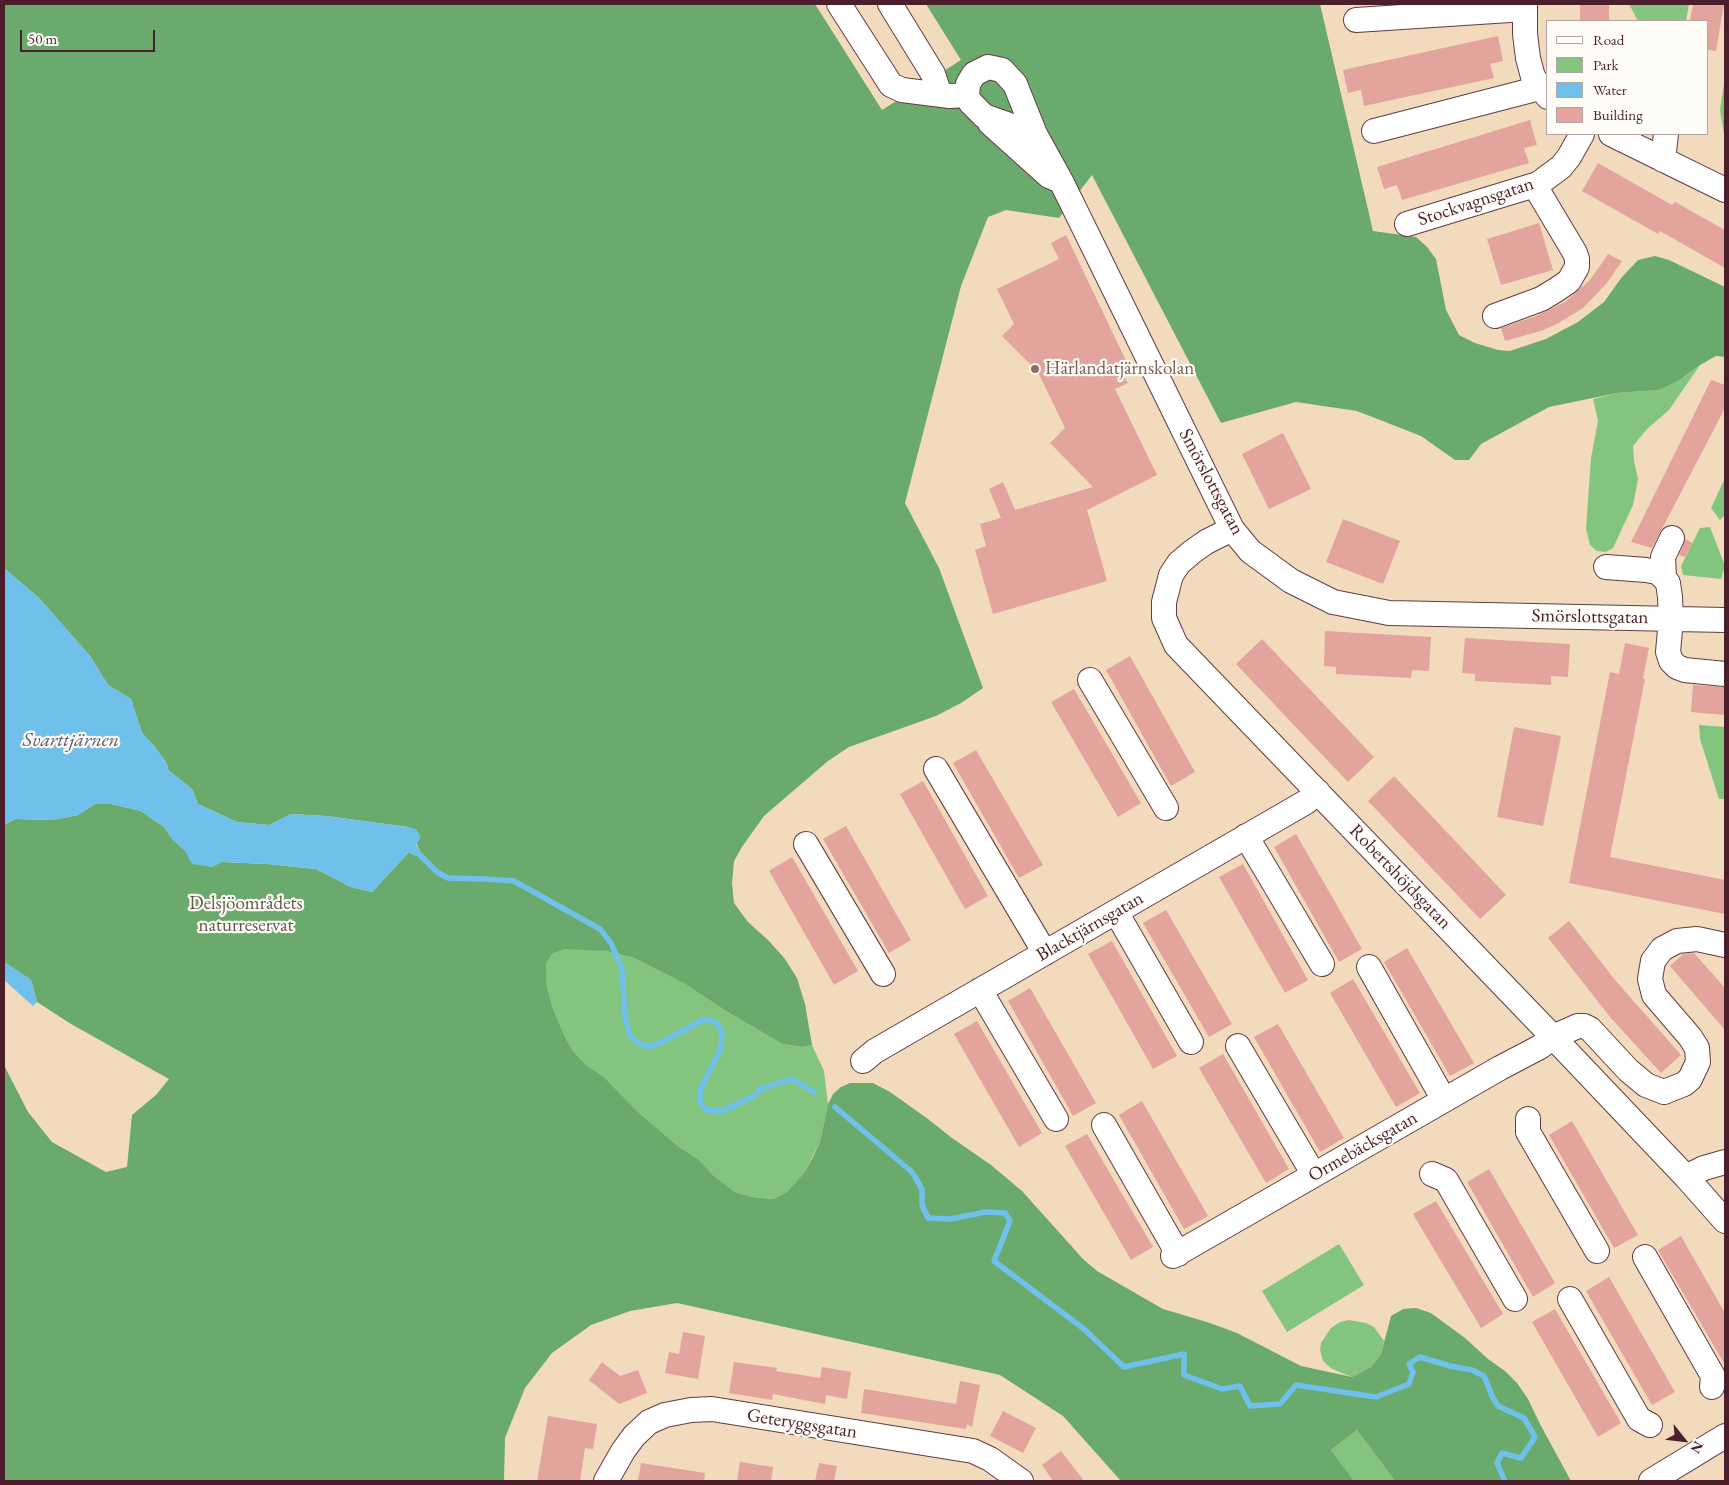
<!DOCTYPE html>
<meta charset="utf-8">
<style>
body{margin:0}
#map{position:relative;width:1729px;height:1485px;overflow:hidden;background:#f2dbbd;font-family:"EB Garamond",serif}
canvas{display:block}
.frame{position:absolute;inset:0;border:5px solid #4a1f2b;pointer-events:none}
.legend{position:absolute;left:1546px;top:20px;width:162px;height:115px;box-sizing:border-box;background:#fdfcf7;border:1px solid #b5a4a5;margin:0;padding:6px 9px;list-style:none;font-size:15px;color:#4a1f2b}
.legend li{display:flex;align-items:center;gap:10px;height:25px}
.legend b{width:25px;border:1px solid #b5a4a5}
.north{position:absolute;left:1659px;top:1415px;width:50px;height:50px;-webkit-text-stroke:4px #fdfcf7;paint-order:stroke;rotate:119deg;font-size:14px;font-weight:700;line-height:20px;text-align:center;color:#4a1f2b}
.north::after{content:'';display:block;margin:auto;width:18px;height:22px;background:#4a1f2b;clip-path:polygon(50% 0,100% 100%,50% 72%,0 100%)}
.scale{position:absolute;left:20px;top:30px;width:135px;height:22px;box-sizing:border-box;border:2px solid #4a1f2b;border-top:0;padding-left:6px;font-size:15px;line-height:18px;white-space:nowrap;color:#4a1f2b;-webkit-text-stroke:4px #fdfcf7;paint-order:stroke}
</style>
<div id="map">
<canvas width="1729" height="1485"></canvas>
<div class="frame"></div>
<ul class="legend">
<li><b style="height:6px;background:#fff"></b>Road</li>
<li><b style="height:14px;background:#83c57e"></b>Park</li>
<li><b style="height:14px;background:#6fc1eb"></b>Water</li>
<li><b style="height:14px;background:#e2a49c"></b>Building</li>
</ul>
<div class="north">N</div>
<div class="scale">50 m</div>
</div>
<script>
const c = document.querySelector('canvas').getContext('2d');
c.lineJoin = 'round';
function fillPath(path, color) {
  c.fillStyle = color;
  c.fill(path, 'evenodd');
}
function poly(rows) {
  const path = new Path2D();
  for (const r of rows) {
    path.moveTo(r[0], r[1]);
    for (let i = 2; i < r.length; i += 2) path.lineTo(r[i], r[i + 1]);
  }
  return path;
}
function strokePath(path, color, width, dash) {
  c.strokeStyle = color;
  c.lineWidth = width;
  c.lineCap = dash ? 'butt' : 'round';
  c.setLineDash(dash || []);
  c.stroke(path);
}
function write(font, color, halo, rows, align = 'center') {
  c.font = font + ' "EB Garamond",serif';
  c.lineWidth = 4.5;
  c.setLineDash([]);
  c.textBaseline = 'middle';
  c.strokeStyle = halo;
  c.fillStyle = color;
  for (const [text, x, y, turn = 0] of rows) {
    c.save();
    c.translate(x, y);
    c.rotate((+turn || 0) * Math.PI / 180);
    c.textAlign = isNaN(turn) ? turn : align;
    if (halo) c.strokeText(text, 0, 0);
    c.fillText(text, 0, 0);
    c.restore();
  }
}
fillPath(poly([
 [1629,4,1689,4,1686,21,1638,21],
 [1725,77,1725,140,1720,110],
 [1700,365,1669,410,1647,429,1633,446,1634,461,1638,479,1633,505,1613,548,1606,552,1597,551,1590,545,1586,529,1591,458,1598,421,1593,399,1617,393,1659,390,1678,381],
 [1725,478,1725,515,1720,520,1711,508],
 [1710,527,1725,566,1721,579,1683,575,1681,566,1700,528],
 [1699,725,1725,727,1725,799,1719,799,1700,739],
 [577,948,606,951,634,958,685,984,726,1011,782,1044,802,1047,812,1045,824,1071,828,1104,820,1142,804,1173,787,1192,773,1199,752,1197,735,1192,714,1176,698,1159,679,1147,638,1112,603,1076,586,1065,573,1051,564,1035,552,1006,546,982,546,964,552,954,566,949],
 [1339,1244,1364,1285,1287,1332,1262,1291],
 [1349,1320,1366,1323,1374,1327,1384,1341,1381,1354,1371,1367,1352,1377,1332,1369,1323,1361,1320,1350,1321,1343,1331,1328,1340,1322],
 [1357,1430,1395,1481,1354,1481,1331,1450]
]), '#83c57e');
fillPath(poly([
 [4,4,815,4,882,110,961,60,926,4,1320,4,1373,231,1416,237,1427,247,1436,259,1446,310,1459,335,1475,343,1498,350,1510,351,1546,339,1578,322,1604,302,1622,277,1638,260,1655,256,1669,260,1725,287,1725,357,1716,356,1700,365,1678,381,1659,390,1617,393,1549,407,1481,444,1469,460,1455,460,1421,436,1357,411,1296,402,1221,423,1092,175,1059,218,1006,210,988,217,961,286,905,503,939,568,983,688,961,703,936,716,849,747,828,761,764,816,742,847,734,861,732,883,734,903,748,922,768,940,785,959,797,978,805,1004,812,1045,802,1047,782,1044,726,1011,685,984,634,958,606,951,566,949,552,954,546,964,546,982,552,1006,564,1035,573,1051,586,1065,603,1076,638,1112,679,1147,698,1159,714,1176,735,1192,752,1197,773,1199,787,1192,804,1173,813,1157,820,1142,828,1104,833,1094,841,1087,850,1083,873,1083,890,1092,928,1119,952,1138,991,1165,1022,1191,1083,1259,1097,1271,1163,1309,1210,1323,1237,1333,1301,1366,1352,1377,1371,1367,1381,1354,1391,1316,1403,1309,1416,1308,1431,1313,1465,1338,1488,1359,1505,1371,1517,1383,1528,1399,1541,1426,1571,1481,1395,1481,1357,1430,1331,1450,1354,1481,1121,1481,1063,1416,1000,1375,677,1303,630,1311,591,1325,552,1353,525,1388,505,1438,504,1481,4,1481,4,1065,28,1112,52,1142,106,1172,127,1167,132,1115,156,1095,169,1079,71,1024,37,1002,31,980,4,962,4,825,15,819,53,820,78,815,95,804,111,804,141,811,164,827,173,840,203,865,212,867,221,862,267,864,316,869,351,887,372,892,409,852,416,856,420,851,408,827,326,816,291,814,269,825,237,822,198,804,192,789,168,770,167,764,155,747,142,733,131,699,108,685,90,656,39,598,4,568]
]), '#6aaa6d');
fillPath(poly([
 [4,568,39,598,90,656,108,685,131,699,142,733,155,747,167,764,168,770,192,789,198,804,237,822,269,825,291,814,326,816,408,827,416,829,421,837,416,845,420,851,416,857,409,852,372,892,351,887,316,869,267,864,222,862,212,867,192,864,185,851,173,840,164,827,141,811,111,804,95,804,78,815,53,820,15,819,4,825],
 [4,962,31,980,37,1002,33,1006,4,980]
]), '#6fc1eb');
strokePath(poly([
 [418,853,437,872,448,878,485,879,514,881,600,929,611,943,622,969,625,1016,630,1036,638,1043,650,1047,662,1042,704,1019,716,1022,722,1032,721,1048,701,1088,699,1100,706,1110,722,1111,754,1096,760,1089,792,1079,814,1092],
 [835,1107,912,1172,922,1189,922,1205,928,1218,950,1219,986,1212,1005,1213,1010,1221,994,1261,1084,1329,1124,1367,1184,1354,1184,1375,1222,1389,1240,1386,1250,1406,1280,1404,1296,1385,1376,1397,1409,1384,1413,1372,1409,1364,1420,1357,1450,1366,1472,1370,1484,1376,1492,1396,1498,1406,1524,1418,1535,1437,1521,1458,1502,1453,1497,1463,1505,1481]
]), '#6fc1eb', 5.5);
fillPath(poly([
 [1580,4,1609,4,1609,21,1580,21],
 [1693,4,1724,4,1716,51,1708,50,1708,21,1690,21],
 [1498,36,1503,61,1490,64,1494,78,1364,106,1361,90,1348,93,1343,70],
 [1530,120,1537,145,1524,148,1529,163,1402,200,1397,185,1384,189,1377,167],
 [1598,163,1672,205,1675,202,1725,230,1725,268,1660,231,1658,234,1582,191],
 [1539,223,1553,270,1501,285,1487,239],
 [1066,235,1131,371,1123,375,1128,383,1115,389,1157,475,1087,510,1107,581,993,614,975,550,986,546,980,524,1001,518,989,489,1003,482,1015,510,1093,487,1050,443,1065,428,1038,372,1002,336,1014,324,997,289,1059,259,1051,243],
 [1608,254,1622,261,1607,283,1583,308,1557,324,1541,331,1505,341,1501,328,1536,316,1565,302,1590,280],
 [1711,380,1725,385,1725,408,1652,548,1631,542],
 [1283,433,1311,489,1269,509,1242,454],
 [1343,519,1400,541,1383,584,1326,562],
 [1685,539,1693,543,1685,557,1679,555],
 [1325,631,1431,637,1429,671,1412,670,1411,678,1336,674,1336,667,1324,666],
 [1465,638,1570,644,1568,677,1551,676,1551,685,1475,681,1475,674,1462,673],
 [1262,639,1374,757,1348,782,1236,664],
 [1625,643,1649,648,1643,678,1645,679,1610,857,1725,880,1725,914,1569,883,1610,672,1619,674],
 [1130,656,1195,772,1171,786,1106,670],
 [1693,685,1725,687,1725,715,1691,712],
 [1074,689,1141,803,1118,817,1051,702],
 [1514,727,1561,736,1543,826,1497,817],
 [976,750,1043,865,1019,878,953,763],
 [1394,776,1506,895,1480,919,1368,801],
 [923,781,988,896,965,909,900,794],
 [846,826,911,940,889,953,823,839],
 [1296,834,1362,949,1339,962,1274,847],
 [792,857,858,971,834,985,769,871],
 [1243,864,1308,980,1285,993,1219,877],
 [1166,910,1232,1024,1209,1037,1143,923],
 [1569,921,1615,980,1681,1055,1661,1073,1611,1018,1548,938],
 [1112,941,1177,1056,1153,1069,1088,954],
 [1407,948,1474,1063,1450,1076,1384,962],
 [1694,953,1725,988,1725,1030,1670,966,1683,954],
 [1353,979,1420,1093,1396,1107,1330,993],
 [1030,988,1096,1103,1073,1116,1008,1001],
 [977,1021,1042,1133,1019,1147,954,1034],
 [1278,1024,1344,1138,1320,1152,1254,1037],
 [1223,1054,1289,1169,1266,1183,1199,1068],
 [1142,1101,1208,1216,1184,1229,1119,1115],
 [1572,1121,1638,1235,1614,1248,1549,1135],
 [1087,1134,1153,1247,1131,1260,1065,1146],
 [1489,1169,1555,1283,1533,1297,1467,1182],
 [1436,1201,1503,1314,1481,1328,1413,1214],
 [1681,1236,1725,1313,1725,1365,1658,1250],
 [1609,1277,1675,1392,1652,1405,1586,1291],
 [1555,1309,1621,1423,1598,1437,1532,1322],
 [683,1332,705,1336,698,1379,665,1373,669,1352,679,1354],
 [602,1362,620,1376,638,1370,647,1393,619,1404,589,1380],
 [734,1362,777,1368,776,1371,820,1378,822,1367,851,1372,847,1399,826,1395,825,1404,773,1394,772,1400,729,1393],
 [960,1381,980,1385,972,1427,967,1424,966,1429,861,1413,864,1389,956,1404],
 [1003,1411,1036,1428,1023,1453,990,1436],
 [548,1416,597,1424,593,1449,585,1448,580,1481,537,1481],
 [1061,1451,1084,1481,1053,1481,1042,1465],
 [740,1462,773,1467,771,1481,737,1481],
 [641,1463,705,1473,704,1481,638,1481],
 [819,1463,837,1466,834,1481,815,1481]
]), '#e2a49c');
const minor = poly([
 [839,4,891,85,902,90,950,96,967,95],
 [890,4,933,74,940,95],
 [1525,4,1525,34,1528,58,1533,77,1548,97],
 [1356,20,1525,9],
 [988,67,1002,70,1015,84,1035,134,984,116,971,103,967,97,968,84,974,74,988,67],
 [990,123,1049,176,1056,179],
 [1374,131,1540,88],
 [1035,134,1061,181,1232,529,1250,551,1291,581,1333,602,1389,613,1725,620],
 [1611,134,1725,190],
 [1663,160,1666,134],
 [1407,224,1538,184,1561,167,1569,157,1582,134],
 [1495,316,1541,299,1556,290,1569,281,1577,267,1577,259,1575,253,1535,186],
 [1232,529,1206,542,1192,552,1179,563,1171,575,1164,602,1164,618,1176,645,1553,1037,1686,1177,1725,1221],
 [1606,567,1646,570,1657,572,1664,578,1668,583,1670,597,1671,619,1668,652,1671,661,1677,667,1685,670,1725,674],
 [1664,578,1663,557,1672,538],
 [1090,680,1166,808],
 [936,769,1045,953],
 [1246,836,1322,964],
 [806,844,883,974],
 [1116,912,1191,1042],
 [1369,967,1444,1100],
 [980,990,1056,1119],
 [1238,1046,1314,1175],
 [863,1061,875,1051,1306,802,1318,792],
 [1528,1119,1528,1132,1597,1251],
 [1104,1125,1178,1254],
 [1432,1174,1446,1180,1515,1299],
 [1686,1177,1704,1168,1725,1162],
 [1173,1256,1500,1068,1540,1047,1553,1037,1578,1026,1584,1026,1590,1029,1628,1070,1646,1085,1664,1092,1684,1084,1690,1079,1698,1062,1697,1048,1690,1037,1654,995,1650,979,1653,961,1662,949,1677,941,1697,939,1725,945],
 [1645,1257,1713,1376,1712,1387],
 [1570,1299,1639,1419,1650,1425],
 [606,1481,623,1451,634,1436,649,1422,665,1415,691,1410,712,1409,973,1451,990,1459,1021,1481],
 [1651,1481,1725,1436]
]);
strokePath(minor, '#633b41', 26);
strokePath(minor, '#fff', 24);
for (const [x, y, r, color] of [
 [1035,369,5,"#8d6e63"]
]) {
  const dot = new Path2D();
  dot.arc(x, y, r, 0, 2 * Math.PI);
  c.fillStyle = color;
  c.fill(dot);
  strokePath(dot, '#fdfcf7', 2);
}
write('19px', '#4a1f2b', '#fdfcf7', [
 ["Stockvagnsgatan",1476,202,-18],
 ["Smörslottsgatan",1211,482,62],
 ["Smörslottsgatan",1590,617,1],
 ["Robertshöjdsgatan",1400,877,46],
 ["Blacktjärnsgatan",1090,927,-30],
 ["Ormebäcksgatan",1363,1147,-30],
 ["Geteryggsgatan",802,1424,9]
]);
write('19px', '#785e54', '#fdfcf7', [
 ["Härlandatjärnskolan",1045,369]
], 'left');
write('19px', '#5e5948', '#fdfcf7', [
 ["Delsjöområdets",246,904],
 ["naturreservat",246,926]
]);
write('italic 20px', '#57586e', '#fdfcf7', [
 ["Svarttjärnen",71,741]
]);
</script>
